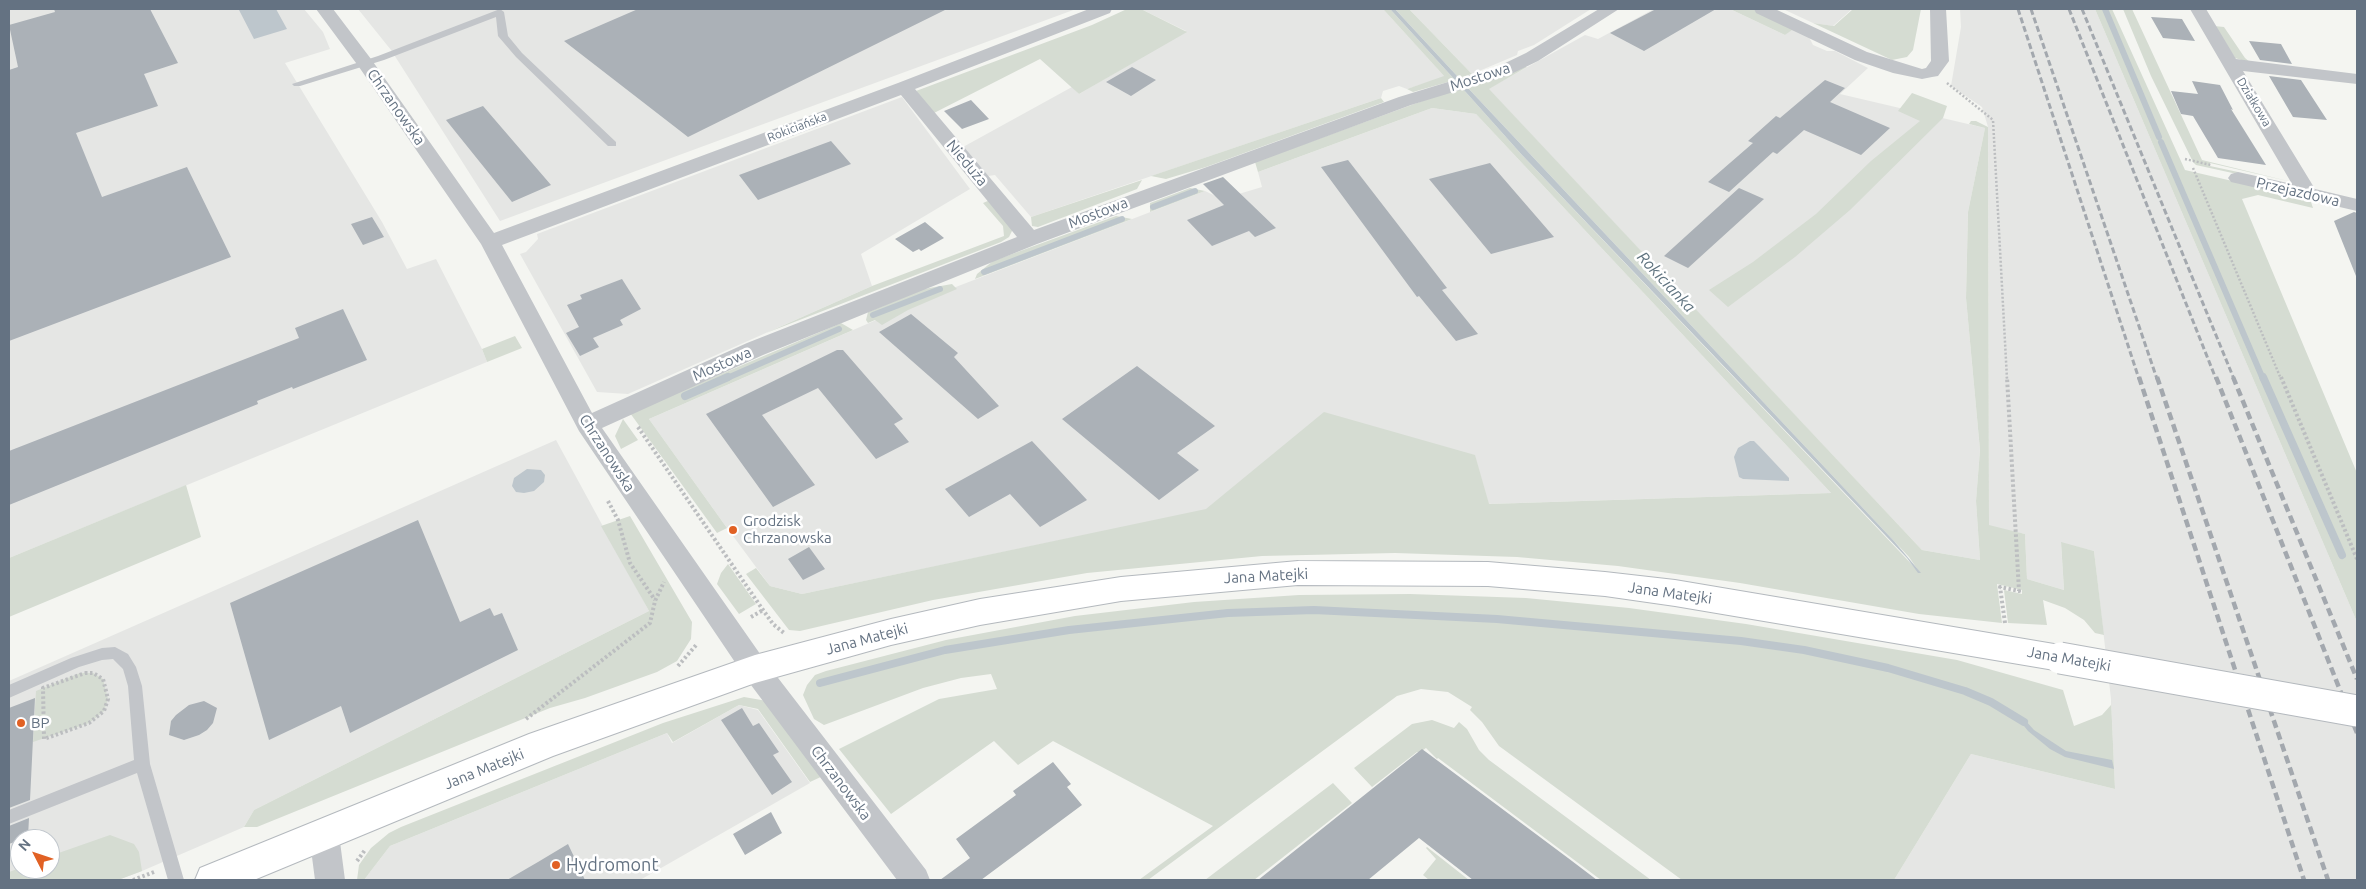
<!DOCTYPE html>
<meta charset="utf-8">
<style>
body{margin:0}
#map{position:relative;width:2366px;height:889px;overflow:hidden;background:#f4f5f1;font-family:Ubuntu,sans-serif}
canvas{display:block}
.frame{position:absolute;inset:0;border:10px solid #647282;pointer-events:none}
.north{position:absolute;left:10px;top:829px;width:50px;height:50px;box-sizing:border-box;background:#fff;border:1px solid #c1c7cd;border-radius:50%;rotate:311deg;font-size:14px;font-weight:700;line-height:20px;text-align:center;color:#647282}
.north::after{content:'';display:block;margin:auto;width:18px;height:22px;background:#e16124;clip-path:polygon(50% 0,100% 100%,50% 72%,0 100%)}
</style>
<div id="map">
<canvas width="2366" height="889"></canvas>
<div class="frame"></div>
<div class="north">N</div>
</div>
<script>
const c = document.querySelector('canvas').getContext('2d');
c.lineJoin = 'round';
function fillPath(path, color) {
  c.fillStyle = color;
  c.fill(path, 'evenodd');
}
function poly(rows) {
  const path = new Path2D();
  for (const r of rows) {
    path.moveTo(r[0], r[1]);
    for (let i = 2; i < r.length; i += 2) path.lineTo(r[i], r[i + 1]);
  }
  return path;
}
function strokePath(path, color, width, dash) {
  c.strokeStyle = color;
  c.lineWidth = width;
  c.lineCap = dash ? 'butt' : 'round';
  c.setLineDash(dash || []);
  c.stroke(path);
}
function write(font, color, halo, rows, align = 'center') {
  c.font = font + ' Ubuntu,sans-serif';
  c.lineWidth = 5;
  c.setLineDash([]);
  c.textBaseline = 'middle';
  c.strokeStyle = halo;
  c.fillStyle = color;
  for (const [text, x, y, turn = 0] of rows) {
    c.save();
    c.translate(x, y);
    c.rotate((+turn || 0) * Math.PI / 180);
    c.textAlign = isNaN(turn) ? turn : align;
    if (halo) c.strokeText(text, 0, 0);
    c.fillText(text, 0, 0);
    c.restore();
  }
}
fillPath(poly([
 [9,9,304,9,323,32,330,49,285,63,382,222,407,269,436,259,482,349,487,362,9,558],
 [358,9,1076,9,500,221,391,50],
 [1141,9,1383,9,1445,77,1407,89,1399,86,1383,91,1381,98,1031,217,995,175,988,176,963,147,1072,87,1079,94,1186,31],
 [1409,9,1591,9,1534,45,1518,51,1517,55,1472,74],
 [1650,9,1730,9,1785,35,1792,29,1809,37,1813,45,1827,51,1835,51,1868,68,1840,94,1985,128,1968,212,1966,298,1980,450,1976,501,1980,560,1922,550,1488,89,1585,35,1598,39,1652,10],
 [1783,9,1852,9,1833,26,1813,23],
 [1960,9,2095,9,2357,622,2357,880,1894,880,1971,754,2115,789,2111,699,2094,551,2061,543,2064,590,2027,579,2025,534,1989,526,1988,127,1982,107,1951,86,1961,27],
 [902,97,970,189,861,254,872,286,628,394,597,392,520,254,526,252,538,239,537,234],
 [1432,108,1476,114,1831,493,1488,504,1119,528,802,594,770,586,733,536,738,532,733,525,727,528,649,419,922,300,1205,191,1222,199,1262,187,1258,172],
 [556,440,649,611,254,810,244,827,142,871,118,880,9,880,9,681],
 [20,839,50,839,50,869,20,869],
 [739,705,758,710,810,783,640,880,364,880,390,846,667,733,672,743]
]), '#e5e6e4');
fillPath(poly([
 [1127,9,1141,9,1187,32,1079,94,1040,59,934,113,916,91,1092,25],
 [1383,9,1390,9,1455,80,1413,92,1407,89,1444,76],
 [1395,9,1409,9,1472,74,1459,78],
 [1730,9,1754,9,1808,35,1792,30,1785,35],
 [1853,9,1921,9,1913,50,1907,57,1892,60,1813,23,1834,26],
 [2095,9,2112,9,2185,170,2310,199,2313,208,2258,195,2242,199,2357,473,2357,622],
 [2123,9,2132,9,2202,160,2292,182,2210,163,2210,166,2238,172,2237,174,2196,165,2193,162,2151,76],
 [2214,26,2224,27,2245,58,2251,63,2235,58],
 [1523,66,1527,67,1489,89,1922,550,1980,560,1976,501,1980,450,1966,298,1968,212,1985,128,1969,124,1971,121,1976,121,1988,127,1989,525,2025,534,2027,579,2064,590,2061,542,2094,551,2104,635,2095,633,2084,620,2065,608,2043,600,2047,625,2008,623,2004,590,2022,594,2022,590,1997,584,2002,623,1919,614,1740,583,1618,566,1517,557,1395,553,1262,556,1087,573,933,600,800,631,789,630,746,574,756,568,770,586,802,594,1206,509,1324,412,1475,455,1489,504,1831,493,1476,114,1432,108,1258,172,1255,162,1458,88,1463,89,1522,155,1920,573,1909,557,1468,88],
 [1912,93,1947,106,1943,118,1850,210,1795,257,1728,307,1709,290,1753,262,1816,214,1871,161,1920,121,1898,111],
 [1381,98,1384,102,1206,167,1166,179,1151,176],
 [1142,180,1137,189,1038,227,1032,226,1031,217],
 [1190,188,1205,191,1150,212,1150,203],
 [990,200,1013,229,1009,237,1001,242,766,333,872,286,1004,236,1003,226,983,203],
 [1116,216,1132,219,975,279,977,274,993,261],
 [952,284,957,289,908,310,882,325,875,320,868,323,866,320,868,312,924,289],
 [841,323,853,330,649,419,727,528,717,533,630,413],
 [515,336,522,348,487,362,482,349],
 [623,419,638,440,621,449,615,436],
 [186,485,201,537,9,617,9,558],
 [630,516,692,622,691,639,677,661,657,672,585,698,550,708,257,827,244,827,254,810,649,611,601,526],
 [728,564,756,604,739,614,717,584,721,573],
 [1410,594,1526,598,1629,608,1746,624,1957,660,2063,690,2074,726,2102,715,2111,705,2111,699,2115,789,1971,754,1894,880,1682,880,1499,746,1482,722,1470,710,1472,707,1448,692,1421,689,1397,696,1148,880,1139,880,1213,826,1053,741,1018,765,994,741,891,814,839,749,939,699,997,689,991,674,961,678,923,688,824,725,814,719,803,695,807,685,815,675,826,671,946,640,1075,616,1194,602,1299,595],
 [80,673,93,673,103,679,108,699,104,711,89,723,33,742,36,691],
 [744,697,767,701,825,775,810,782,758,709,739,705,673,742,667,733,390,846,364,880,357,880,359,865,371,848,389,833,401,827,663,723],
 [1432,720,1454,728,1459,722,1467,729,1479,750,1489,760,1651,880,1601,880,1438,758,1437,759,1426,748,1419,753,1417,752,1372,787,1354,768,1412,724],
 [1333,783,1352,803,1254,880,1205,880],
 [110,835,134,844,139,852,142,871,118,880,9,880,9,872,20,868,50,869,50,856],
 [1427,847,1469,880,1429,880,1423,875,1436,859,1426,848]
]), '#d5dcd2');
fillPath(poly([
 [243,9,276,9,287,29,254,39,239,10],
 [1390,9,1395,9,1459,78,1455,80],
 [1468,88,1894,541,1921,573,1918,573,1907,558,1522,155,1463,89],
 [1750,441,1754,441,1759,446,1789,478,1789,481,1743,479,1739,477,1734,457,1738,448],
 [527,469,541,470,545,475,544,482,534,491,524,493,516,492,512,486,514,478],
 [2017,717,2024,719,2034,730,2066,751,2112,760,2114,769,2065,757,2050,749,2028,731]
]), '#bdc6cc');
strokePath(poly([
 [2105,9,2159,137],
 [2161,142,2263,379],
 [1153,207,1195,191],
 [984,272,1122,219],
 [873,315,940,289],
 [725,379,839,329]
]), '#bdc6cc', 6);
strokePath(poly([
 [2263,377,2342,555],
 [685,396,728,377],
 [820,683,945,650,1069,630,1228,613,1314,610,1497,619,1741,641,1804,650,1888,668,1965,691,1991,702,2024,722]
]), '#bdc6cc', 8);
fillPath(poly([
 [54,9,150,9,178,63,144,74,158,106,76,133,102,197,187,167,231,257,9,341,9,70,18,67,9,25,55,12],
 [638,9,947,9,688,137,564,41],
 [1656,9,1716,9,1644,51,1610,33],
 [2151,17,2182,19,2195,41,2163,38],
 [2249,41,2281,44,2292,64,2260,60],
 [1132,67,1156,80,1131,96,1106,82],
 [2269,76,2301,80,2327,120,2293,117],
 [1825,80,1845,88,1830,102,1890,128,1861,155,1804,130,1777,154,1773,152,1729,192,1708,182,1753,143,1748,141,1776,116,1780,118],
 [2192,81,2220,85,2233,110,2231,109,2266,165,2218,158,2193,116,2181,114,2171,91,2198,94],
 [971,100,989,119,962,129,944,111],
 [483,106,551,185,512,202,446,120],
 [831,141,851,164,758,200,739,175],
 [1348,160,1447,288,1442,290,1478,334,1456,341,1419,296,1417,297,1321,167],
 [1490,163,1554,237,1491,254,1429,179],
 [1223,177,1276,228,1255,237,1249,231,1212,246,1187,220,1224,205,1203,184],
 [1739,188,1764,199,1688,268,1664,256],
 [2354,212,2357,213,2356,276,2334,221],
 [372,217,384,237,363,245,351,224],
 [925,222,944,238,921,251,919,249,913,252,895,239],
 [622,279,641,309,620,320,623,325,593,338,599,347,580,356,566,333,579,327,567,305,582,299,580,295],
 [343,309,367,360,293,389,292,387,257,401,258,404,9,505,9,451,299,338,295,328],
 [911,314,958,353,954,357,999,406,978,419,879,332],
 [837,350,843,350,903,419,894,424,909,442,876,459,818,388,762,415,815,485,773,507,706,414],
 [1137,366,1215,426,1177,453,1199,470,1159,500,1062,419],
 [1032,441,1087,500,1040,527,1010,494,969,517,945,489],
 [418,520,460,622,490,608,494,616,502,613,518,650,350,733,341,706,269,740,230,603],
 [809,547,825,569,803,580,788,559],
 [35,698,30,800,9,808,9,708],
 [204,701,217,708,213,723,207,730,199,735,184,740,169,735,171,721,176,715,189,705],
 [742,708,753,726,759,723,779,752,773,755,792,782,772,795,721,720],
 [1422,749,1568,858,1597,880,1473,880,1419,838,1368,880,1258,880],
 [1053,762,1071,784,1067,787,1082,805,981,880,940,880,970,858,956,839,1016,795,1013,791],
 [771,812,782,833,745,855,733,834],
 [29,818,28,837,9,844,9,826],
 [568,844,585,880,507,880,538,862]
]), '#abb1b7');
const secondary = poly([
 [1298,561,1488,562,1605,572,1675,580,2060,645,2071,648,2076,658,2071,668,2060,671,1675,606,1605,596,1488,586,1298,585,1121,601,980,625,891,645,755,683,553,756,254,880,195,880,200,868,529,734,755,655,891,619,980,599,1121,577,1298,561]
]);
strokePath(secondary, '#b4b9be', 2);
strokePath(poly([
 [1947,83,1993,120,2007,379],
 [2185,159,2211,165],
 [2193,168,2281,379]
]), '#bcbec0', 2.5, [2, 2]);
strokePath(poly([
 [2281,377,2357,559],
 [638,427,763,610,773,624,784,633],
 [608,501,618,520,630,563,655,600],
 [751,617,763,610],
 [2005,623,2000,587,2019,591,2007,377],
 [678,666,697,644],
 [85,673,93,673,103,679,108,699,104,711,89,723,44,739,43,688,85,673],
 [526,719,650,623,655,601,664,582],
 [357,861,365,850],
 [133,880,154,872]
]), '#bcbec0', 4, [2.5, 2.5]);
fillPath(poly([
 [500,9,504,12,508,36,522,53,616,142,616,146,608,146,516,57,498,36,496,17,384,60,300,86,294,86,292,84,378,56,500,9],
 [115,647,128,654,136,667,142,686,150,764,184,880,168,880,137,773,9,824,9,810,134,760,128,686,123,669,113,659,102,660,79,667,9,698,9,685,71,658,102,648,115,647]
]), '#c2c5c9');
fillPath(poly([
 [316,9,333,9,371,59,494,233,898,83,1089,9,1112,9,1110,13,915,89,1034,230,1399,97,1497,67,1526,53,1599,9,1619,9,1538,61,1509,75,1411,105,1037,244,763,355,602,428,765,661,926,870,930,880,897,880,745,677,579,431,481,244,359,67,316,9],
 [901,95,1017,237,747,343,592,413,502,245,901,95],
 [1754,9,1775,9,1867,52,1922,69,1926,68,1931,61,1930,9,1946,9,1949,61,1938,76,1932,77,1922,79,1893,73,1855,60,1756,13,1754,9],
 [2190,9,2206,9,2236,59,2357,74,2357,84,2243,71,2315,189,2357,199,2357,211,2231,182,2228,178,2231,174,2238,172,2292,184,2190,9],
 [324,820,335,824,339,834,345,880,315,880,309,834,313,824,324,820]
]), '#c2c5c9');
fillPath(secondary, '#fff');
strokePath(poly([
 [2018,9,2139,379],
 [2031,9,2157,379],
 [2069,9,2216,379],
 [2082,9,2234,379]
]), '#a3a8ae', 3, [6, 3]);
strokePath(poly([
 [2139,377,2304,880],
 [2157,377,2328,880],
 [2216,377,2357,733],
 [2233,377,2357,679]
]), '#a3a8ae', 4.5, [8, 4.5]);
const secondaryBridge = poly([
 [2060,658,2357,711]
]);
strokePath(secondaryBridge, '#b4b9be', 33, []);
strokePath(secondaryBridge, '#fff', 31);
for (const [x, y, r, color] of [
 [733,530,5,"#e16124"],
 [21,723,5,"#e16124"],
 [556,865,5,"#e16124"]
]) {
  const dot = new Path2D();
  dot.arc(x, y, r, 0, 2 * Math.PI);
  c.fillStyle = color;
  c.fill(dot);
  strokePath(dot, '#fff', 2);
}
write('12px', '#647282', '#fff', [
 ["Działkowa",2254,102,59],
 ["Rokiciańska",797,127,-21]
]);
write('15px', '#647282', '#fff', [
 ["Mostowa",1480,77,-18],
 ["Chrzanowska",396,107,55],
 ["Nieduża",967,163,50],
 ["Przejazdowa",2298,192,13],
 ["Mostowa",1098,213,-21],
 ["Mostowa",722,364,-24],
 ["Chrzanowska",607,453,57],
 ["Jana Matejki",1266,576,-3],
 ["Jana Matejki",1670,593,8],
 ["Jana Matejki",867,639,-15],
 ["Jana Matejki",2069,659,10],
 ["Jana Matejki",484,769,-22],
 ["Chrzanowska",841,783,53]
]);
write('15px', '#647282', '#fff', [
 ["Grodzisk",743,521],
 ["Chrzanowska",743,538],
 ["BP",31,723]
], 'left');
write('italic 16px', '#5f737f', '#fff', [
 ["Rokicianka",1666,282,47]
]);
write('18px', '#647282', '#fff', [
 ["Hydromont",566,865]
], 'left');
</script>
